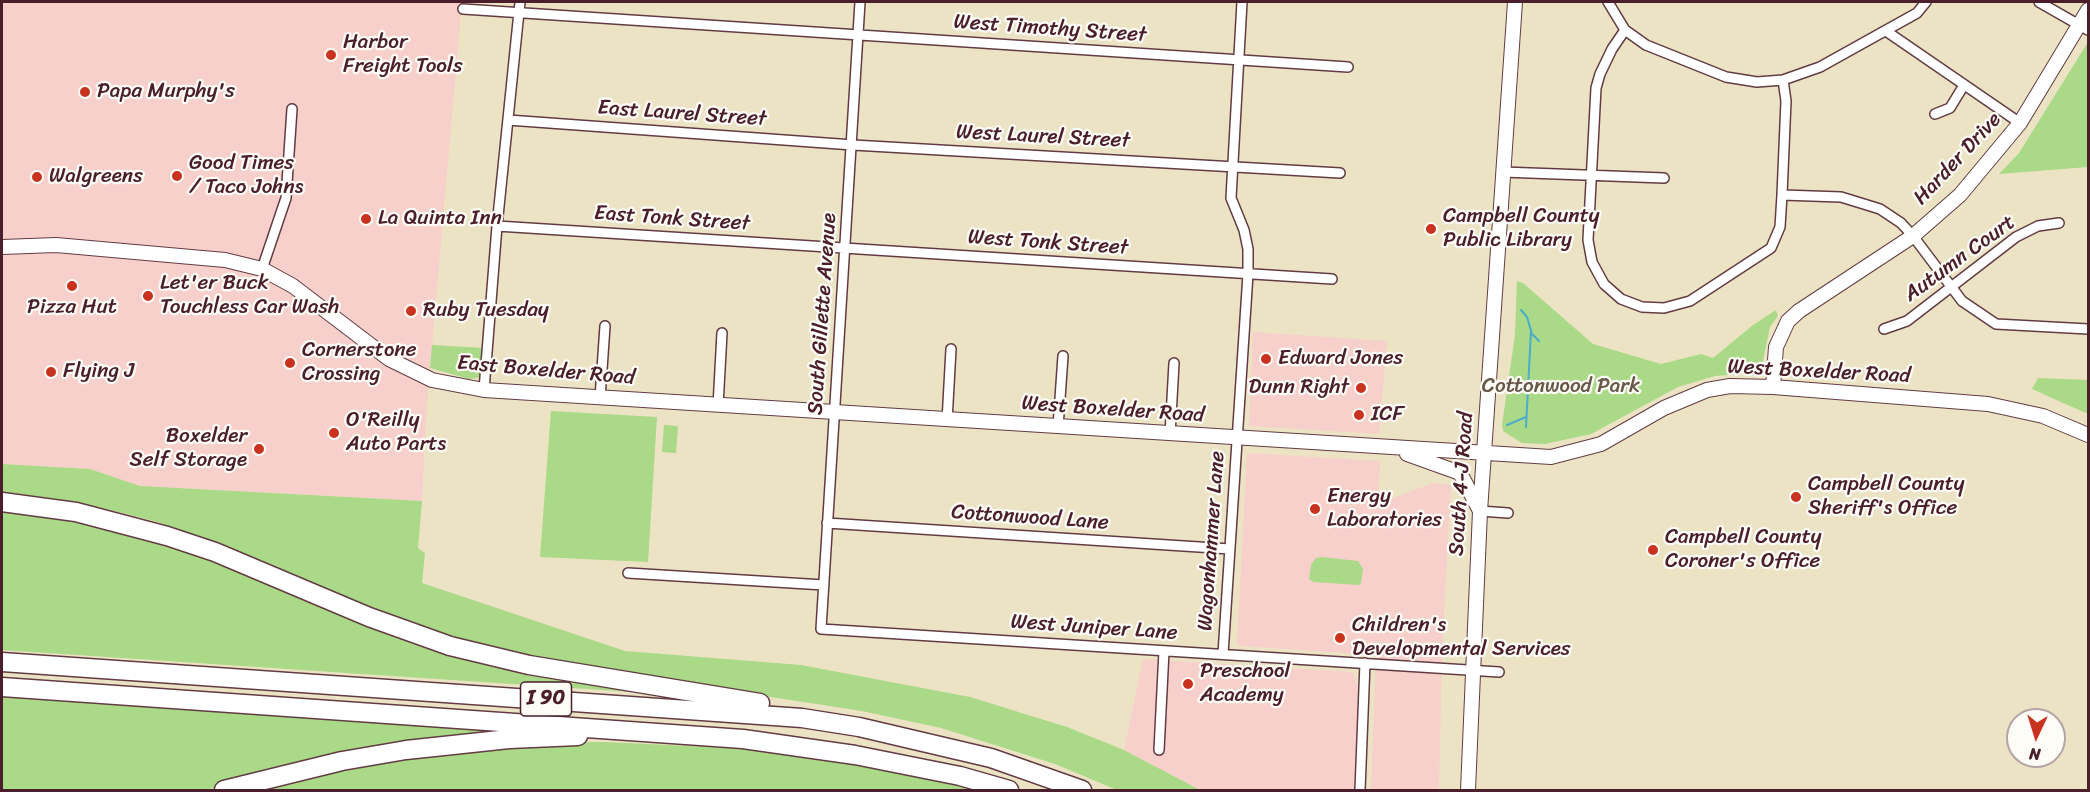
<!DOCTYPE html>
<style>
body{margin:0}
#map{position:relative;width:2090px;height:792px;overflow:hidden;background:#ece3c4;font-family:Sriracha,sans-serif}
canvas{display:block}
.frame{position:absolute;inset:0;border:3px solid #4a1f2b;pointer-events:none}
.north{position:absolute;left:2006px;top:708px;width:60px;height:60px;box-sizing:border-box;background:#fdfcf7;border:2px solid #b5a4a5;border-radius:50%;rotate:184deg;font-size:16px;font-weight:700;line-height:24px;text-align:center;color:#4a1f2b}
.north::after{content:'';display:block;margin:auto;width:21px;height:27px;background:#c8321e;clip-path:polygon(50% 0,100% 100%,50% 72%,0 100%)}
</style>
<div id="map">
<canvas width="2090" height="792"></canvas>
<div class="frame"></div>
<div class="north">N</div>
</div>
<script>
const c = document.querySelector('canvas').getContext('2d');
c.lineJoin = 'round';
function fillPath(path, color) {
  c.fillStyle = color;
  c.fill(path, 'evenodd');
}
function poly(rows) {
  const path = new Path2D();
  for (const r of rows) {
    path.moveTo(r[0], r[1]);
    for (let i = 2; i < r.length; i += 2) path.lineTo(r[i], r[i + 1]);
  }
  return path;
}
function strokePath(path, color, width, dash) {
  c.strokeStyle = color;
  c.lineWidth = width;
  c.lineCap = dash ? 'butt' : 'round';
  c.setLineDash(dash || []);
  c.stroke(path);
}
function write(font, color, halo, rows, align = 'center') {
  c.font = font + ' Sriracha,sans-serif';
  c.lineWidth = 4.5;
  c.setLineDash([]);
  c.textBaseline = 'middle';
  c.strokeStyle = halo;
  c.fillStyle = color;
  for (const [text, x, y, turn = 0] of rows) {
    c.save();
    c.translate(x, y);
    c.rotate((+turn || 0) * Math.PI / 180);
    c.textAlign = isNaN(turn) ? turn : align;
    if (halo) c.strokeText(text, 0, 0);
    c.fillText(text, 0, 0);
    c.restore();
  }
}
fillPath(poly([
 [2,2,462,2,427,403,422,501,140,486,90,469,2,464],
 [1253,332,1387,341,1379,434,1249,426],
 [1247,453,1380,461,1378,504,1433,483,1451,485,1442,654,1439,790,1371,790,1376,655,1240,646,1237,643],
 [1143,659,1353,672,1358,687,1354,790,1200,790,1124,750]
]), '#f7d0cb');
fillPath(poly([
 [2088,42,2088,167,1999,174,2019,153],
 [1517,281,1523,283,1593,344,1661,364,1701,354,1713,358,1753,325,1776,310,1778,316,1770,327,1763,361,1755,373,1715,376,1678,387,1591,434,1545,444,1522,443,1503,431,1502,425,1515,335],
 [432,345,484,348,482,377,469,379,430,368],
 [2038,378,2088,380,2088,414,2032,389],
 [551,411,657,417,648,562,540,557],
 [664,425,678,426,676,453,662,452],
 [2,464,90,469,140,486,422,501,418,548,425,553,422,583,625,651,801,665,970,697,1067,727,1124,750,1200,790,1117,790,1055,764,941,728,862,711,575,667,452,640,275,571,224,546,158,522,99,507,2,493],
 [2,509,100,524,214,559,366,623,647,690,632,692,2,650],
 [1322,557,1358,561,1363,569,1361,583,1359,585,1313,582,1309,579,1311,565,1316,558],
 [2,695,505,728,501,735,342,756,206,790,2,790],
 [604,742,776,750,853,759,986,790,255,790,352,765,534,743]
]), '#aad987');
strokePath(poly([
 [1521,310,1527,317,1532,334,1539,341],
 [1507,425,1526,417],
 [1526,427,1531,331]
]), '#4caccb', 2);
const street = poly([
 [860,2,821,629,1499,672],
 [1608,2,1625,30,1646,45,1726,77,1757,82,1783,80,1820,67,1917,13,1926,2],
 [2039,2,2088,30],
 [463,9,1348,67],
 [1625,30,1612,49,1600,74,1596,88,1588,240,1592,262,1604,284,1621,299,1642,307,1664,308,1690,301,1771,248,1780,227,1782,195,1786,101,1783,80],
 [1886,31,2020,123],
 [1935,114,1950,108,1964,85],
 [508,120,853,145,1340,173],
 [1503,172,1664,178],
 [1782,195,1841,197,1880,209,1901,223,1913,236,1962,301,1996,324,2088,329],
 [497,226,1332,279],
 [262,269,286,198,292,109],
 [1884,329,1907,321,2016,237,2038,226,2059,223],
 [484,390,497,226,520,2],
 [600,398,605,326],
 [718,406,722,333],
 [947,421,951,349],
 [1058,427,1063,356],
 [1170,435,1174,363],
 [1480,511,1508,513],
 [827,523,1230,549],
 [628,573,824,585],
 [1223,654,1248,274,1248,249,1244,230,1231,198,1242,2],
 [1159,750,1164,651],
 [1360,790,1365,663]
]);
const secondary = poly([
 [2,247,56,245,225,260,262,269,293,286,389,359,432,380,484,390,1551,457,1601,444,1664,408,1707,390,1730,386,1773,387,1988,404,2043,416,2088,435],
 [1773,387,1776,347,1788,321,1799,311,1913,236,1960,195,2020,123,2088,10],
 [1407,454,1460,473,1479,509],
 [1468,790,1480,511,1515,2]
]);
const highway = poly([
 [2,502,76,512,167,536,215,552,369,617,450,646,529,665,760,703],
 [2,662,802,718,859,727,991,758,1082,790],
 [2,687,743,739,855,755,960,776,1009,790],
 [224,790,342,761,406,750,509,739,578,736]
]);
strokePath(street, '#623c42', 12);
strokePath(secondary, '#623c42', 16);
strokePath(highway, '#623c42', 21);
strokePath(street, '#fff', 9);
strokePath(secondary, '#fff', 14);
strokePath(highway, '#fff', 18);
for (const [x, y, r, color] of [
 [331,55,6,"#c8321e"],
 [85,92,6,"#c8321e"],
 [177,176,6,"#c8321e"],
 [37,177,6,"#c8321e"],
 [366,219,6,"#c8321e"],
 [1431,229,6,"#c8321e"],
 [72,286,6,"#c8321e"],
 [148,296,6,"#c8321e"],
 [411,311,6,"#c8321e"],
 [1266,359,6,"#c8321e"],
 [290,363,6,"#c8321e"],
 [51,372,6,"#c8321e"],
 [1361,388,6,"#c8321e"],
 [1359,415,6,"#c8321e"],
 [334,433,6,"#c8321e"],
 [259,449,6,"#c8321e"],
 [1796,497,6,"#c8321e"],
 [1315,509,6,"#c8321e"],
 [1653,550,6,"#c8321e"],
 [1340,638,6,"#c8321e"],
 [1188,684,6,"#c8321e"]
]) {
  const dot = new Path2D();
  dot.arc(x, y, r, 0, 2 * Math.PI);
  c.fillStyle = color;
  c.fill(dot);
  strokePath(dot, '#fdfcf7', 2);
}
for (const [x, y, w] of [
 [546,699,51]
]) {
  const box = new Path2D();
  box.roundRect(x - w / 2, y - 17, w, 34, 4.5);
  c.fillStyle = '#fdfcf7';
  c.fill(box);
  strokePath(box, '#4a1f2b', 1.5);
}
write('bold 20px', '#4a1f2b', null, [
 ["I 90",546,699]
]);
write('21px', '#4a1f2b', '#fdfcf7', [
 ["West Timothy Street",1050,29,4],
 ["East Laurel Street",682,114,4],
 ["West Laurel Street",1043,137,3],
 ["Harder Drive",1958,159,-47],
 ["East Tonk Street",672,219,4],
 ["West Tonk Street",1048,243,4],
 ["Autumn Court",1960,259,-36],
 ["South Gillette Avenue",823,314,-86],
 ["East Boxelder Road",546,371,5],
 ["West Boxelder Road",1819,372,3],
 ["West Boxelder Road",1113,410,4],
 ["South 4-J Road",1462,484,-86],
 ["Cottonwood Lane",1030,518,4],
 ["Wagonhammer Lane",1212,541,-86],
 ["West Juniper Lane",1094,628,4]
]);
write('21px', '#4a1f2b', '#fdfcf7', [
 ["Harbor",343,43],
 ["Freight Tools",343,67],
 ["Papa Murphy's",97,92],
 ["Good Times",189,164],
 ["/ Taco Johns",189,188],
 ["Walgreens",49,177],
 ["Campbell County",1443,217],
 ["Public Library",1443,241],
 ["La Quinta Inn",378,219],
 ["Let'er Buck",160,284],
 ["Touchless Car Wash",160,308],
 ["Pizza Hut",72,308,"center"],
 ["Ruby Tuesday",423,311],
 ["Cornerstone",302,351],
 ["Crossing",302,375],
 ["Edward Jones",1278,359],
 ["Flying J",63,372],
 ["Dunn Right",1349,388,"right"],
 ["ICF",1371,415],
 ["O'Reilly",346,421],
 ["Auto Parts",346,445],
 ["Boxelder",247,437,"right"],
 ["Self Storage",247,461,"right"],
 ["Campbell County",1808,485],
 ["Sheriff's Office",1808,509],
 ["Energy",1327,497],
 ["Laboratories",1327,521],
 ["Campbell County",1665,538],
 ["Coroner's Office",1665,562],
 ["Children's",1352,626],
 ["Developmental Services",1352,650],
 ["Preschool",1200,672],
 ["Academy",1200,696]
], 'left');
write('21px', '#675747', '#fdfcf7', [
 ["Cottonwood Park",1561,387]
]);
</script>
